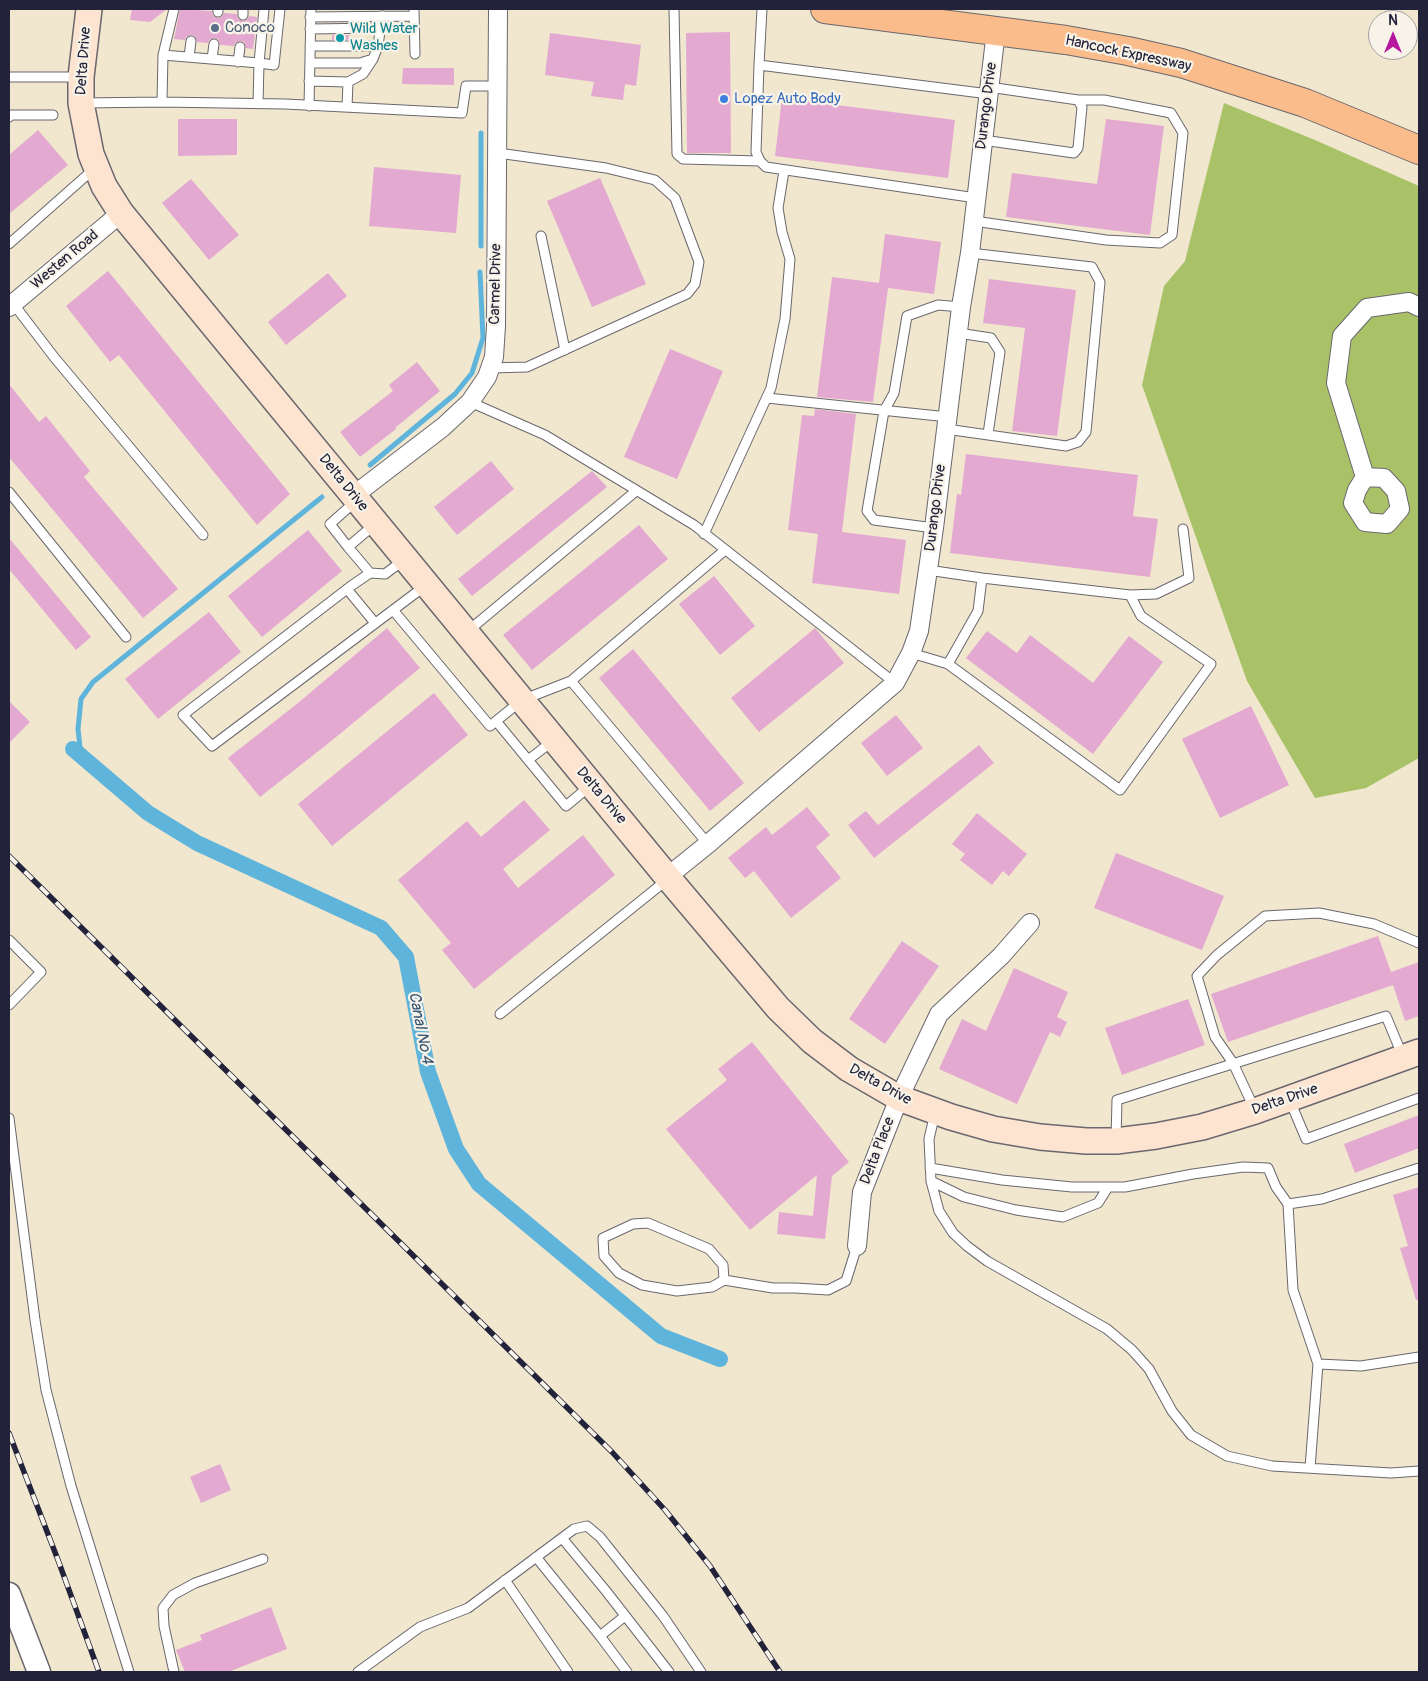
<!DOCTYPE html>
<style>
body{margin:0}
#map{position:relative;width:1428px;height:1681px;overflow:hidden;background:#f0e7ce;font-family:Pangolin,sans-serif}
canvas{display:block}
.frame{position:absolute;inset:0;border:10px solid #22223b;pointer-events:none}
.north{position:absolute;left:1368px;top:10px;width:50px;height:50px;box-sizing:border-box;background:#f7f3e8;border:1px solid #a29fa3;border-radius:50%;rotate:0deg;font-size:14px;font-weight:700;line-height:20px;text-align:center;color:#22223b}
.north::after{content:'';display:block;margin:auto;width:18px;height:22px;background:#b5179e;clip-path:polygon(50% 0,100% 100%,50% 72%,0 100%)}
</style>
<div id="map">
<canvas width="1428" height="1681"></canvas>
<div class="frame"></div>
<div class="north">N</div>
</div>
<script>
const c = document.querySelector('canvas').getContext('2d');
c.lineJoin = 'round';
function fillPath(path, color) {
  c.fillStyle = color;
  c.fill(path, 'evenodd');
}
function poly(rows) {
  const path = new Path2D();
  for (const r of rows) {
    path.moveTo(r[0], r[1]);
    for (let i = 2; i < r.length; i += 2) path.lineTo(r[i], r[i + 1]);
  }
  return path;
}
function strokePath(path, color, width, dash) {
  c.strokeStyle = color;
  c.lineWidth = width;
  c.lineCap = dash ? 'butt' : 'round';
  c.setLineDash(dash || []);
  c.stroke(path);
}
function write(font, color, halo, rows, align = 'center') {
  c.font = font + ' Pangolin,sans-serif';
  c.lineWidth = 4.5;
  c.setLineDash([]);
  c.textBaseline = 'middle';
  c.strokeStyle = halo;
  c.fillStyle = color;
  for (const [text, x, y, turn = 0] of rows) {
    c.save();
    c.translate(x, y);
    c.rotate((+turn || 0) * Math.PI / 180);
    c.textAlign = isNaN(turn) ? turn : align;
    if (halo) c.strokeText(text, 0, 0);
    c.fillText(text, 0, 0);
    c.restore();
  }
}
fillPath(poly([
 [1224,103,1315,140,1419,186,1419,758,1366,788,1315,798,1247,681,1142,385,1164,286,1185,261]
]), '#a9c267');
strokePath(poly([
 [481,133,481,246],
 [370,465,455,394,472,373,483,338,480,272],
 [81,756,78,729,81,699,93,682,322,497]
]), '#5eb4db', 5);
strokePath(poly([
 [73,749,148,813,197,843,381,928,406,957,428,1072,456,1149,479,1184,661,1336,720,1359]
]), '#5eb4db', 16);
fillPath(poly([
 [132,9,167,9,150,22,130,20],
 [180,9,212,11,213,16,218,18,222,17,224,13,237,14,238,19,243,21,247,20,249,16,257,17,253,49,246,48,244,42,240,41,235,43,234,46,220,45,218,39,214,38,209,40,208,43,197,42,195,36,191,35,186,37,185,40,174,39],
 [730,32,731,153,687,153,686,33],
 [550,33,641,45,636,86,625,84,623,100,591,96,594,82,545,75],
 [332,35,349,35,349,40,332,40],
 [403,68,454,68,454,85,402,84],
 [782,98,955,120,948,178,775,156],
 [178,119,237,119,237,155,178,156],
 [1106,119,1164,126,1150,235,1006,217,1012,173,1097,184],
 [38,130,68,165,9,214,9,155],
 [374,167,461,175,456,233,369,226],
 [600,178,646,284,592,307,547,201],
 [191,179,239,235,209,260,162,203],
 [885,234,941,242,934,294,888,288,873,402,817,397,832,277,879,283],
 [108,271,290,494,257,525,119,355,110,362,66,306],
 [328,273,347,296,286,345,268,322],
 [989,279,1076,290,1057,436,1012,431,1025,328,983,323],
 [670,349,723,371,677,479,624,457],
 [417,362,440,391,395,428,396,429,360,457,340,432,393,391,389,385],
 [9,384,39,422,46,416,90,471,84,477,178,589,143,618,9,457],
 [815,409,856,414,842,532,906,540,899,594,812,583,818,534,788,530,802,415,814,416],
 [966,454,1138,475,1133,516,1158,519,1150,577,950,553,957,494,961,495],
 [491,461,514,489,457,535,434,507],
 [592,471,607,487,472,596,458,579],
 [639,525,668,559,532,670,503,635],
 [308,530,342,571,262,637,228,596],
 [9,538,91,637,76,650,9,569],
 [714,576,755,626,720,655,679,604],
 [209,612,241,652,158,719,125,679],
 [387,628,420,668,330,742,260,797,228,758,298,703],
 [815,628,844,663,759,732,731,698],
 [987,631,1017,653,1030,635,1093,683,1129,636,1163,662,1093,754,966,658],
 [633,649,744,783,710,811,599,678],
 [434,693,468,735,332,846,298,804],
 [9,701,30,722,9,743],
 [1251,706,1289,785,1220,818,1182,739],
 [896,715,923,748,887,776,861,743],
 [979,745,994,763,874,858,848,825,866,811,878,825],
 [524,800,550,830,503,869,518,888,583,835,615,875,474,989,442,950,451,943,398,880,467,821,481,837],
 [807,807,830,835,816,847,841,878,791,918,754,871,745,878,728,858,766,827,772,835],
 [977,813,1027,854,1009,876,1003,871,992,885,960,860,965,854,952,844],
 [1116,853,1224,896,1202,950,1094,908],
 [1378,936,1391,972,1419,962,1419,1016,1405,1021,1393,985,1228,1042,1211,994],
 [902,941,939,966,885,1044,849,1019],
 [1014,968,1068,992,1057,1017,1067,1022,1060,1037,1050,1032,1017,1104,939,1069,962,1019,986,1031],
 [1188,999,1205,1045,1122,1075,1105,1028],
 [752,1042,849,1162,832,1176,825,1239,777,1234,779,1212,813,1216,817,1175,750,1230,666,1129,727,1080,718,1069],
 [1419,1115,1419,1148,1355,1173,1344,1144],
 [1419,1187,1419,1300,1416,1300,1400,1248,1408,1246,1393,1195],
 [220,1464,231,1490,201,1503,190,1477],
 [271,1607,287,1649,228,1672,185,1672,176,1650,202,1640,200,1635]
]), '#e3a9d1');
const service = poly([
 [414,9,415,54],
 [674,9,677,154,683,159,760,161],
 [762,9,759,65,989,94],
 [218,12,218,9],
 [243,15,243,9],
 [310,17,414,16],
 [310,29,380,28],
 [310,46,378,46],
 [163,55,174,9],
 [189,57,191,41],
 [212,59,214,44],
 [238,62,240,47],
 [310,63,360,63,373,59],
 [759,65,756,152,760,161,766,167,976,198],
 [9,77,79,77],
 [309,81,348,82,363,74,373,59,378,46,382,16],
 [162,102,285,104,462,113,466,86,498,86],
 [82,103,162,102,163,55,259,63,264,9],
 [258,104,259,63,274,65,280,9],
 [309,106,311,9],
 [347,107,348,82],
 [9,117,11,115,53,115],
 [983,140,1074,153,1078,148,1082,107,1078,100,989,87],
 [974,221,1106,240,1160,243,1172,235,1183,133,1171,113,1104,100,1078,100],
 [541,236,565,350],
 [9,244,95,168],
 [12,302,54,357,203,535],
 [958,333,991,338,1000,352,988,434],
 [490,368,527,367,687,294,695,284,699,262,675,198,655,180,606,168,498,153],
 [767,398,948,417],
 [470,402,545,435,694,525,895,683],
 [946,429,1066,446,1078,442,1086,432,1100,282,1092,267,970,253],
 [9,492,126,637],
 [357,500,330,524,348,547,374,525],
 [934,528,874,520,867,511,884,411,894,393,907,316,938,305,961,307],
 [704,534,771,388,785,319,790,259,782,232,778,208,784,171],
 [348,547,370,573,351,586,183,715,212,746,425,586],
 [370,573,385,574,405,559],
 [347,589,375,623],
 [1130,595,1156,594,1189,578,1183,529],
 [393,610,490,726,522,700,571,681],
 [468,631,636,491],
 [911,653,948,664,1120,790,1211,664,1141,616,1130,595,982,578,928,570],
 [948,664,978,611,982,578],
 [496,721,566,806,591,785],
 [528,760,554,740],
 [708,844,571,681,725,550],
 [9,940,41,972,9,1005],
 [500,1014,668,879],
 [1290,1101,1306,1139,1419,1098],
 [1255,1110,1233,1063,1215,1037,1197,976,1217,955,1265,916,1319,913,1374,924,1419,943],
 [935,1113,929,1139,931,1181,939,1211,953,1233,967,1246,987,1261,1107,1329,1132,1350,1149,1369,1172,1411,1191,1435,1227,1456,1272,1466,1391,1473,1419,1471],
 [9,1118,35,1320,46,1390,71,1486,129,1672],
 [1116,1140,1117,1100,1386,1016,1403,1057],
 [930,1168,1002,1180,1072,1187,1125,1187,1193,1174,1243,1167,1268,1168,1276,1187,1288,1204,1322,1199,1419,1168],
 [931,1181,964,1197,1016,1210,1063,1217,1098,1203,1108,1187],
 [1288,1204,1293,1290,1318,1364,1361,1366,1419,1357],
 [724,1280,723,1265,709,1249,648,1223,633,1224,603,1238,604,1256,619,1273,642,1285,677,1291,712,1287,724,1280,773,1288,795,1288,828,1290,846,1281,857,1246],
 [1310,1468,1318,1364],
 [562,1538,606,1591,669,1672],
 [536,1557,600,1636,627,1672],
 [505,1580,568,1672],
 [600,1636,625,1616],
 [174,1672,164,1626,163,1608,173,1595,195,1583,263,1559],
 [358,1672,420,1627,468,1608,574,1529,587,1526,600,1537,663,1616,701,1672]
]);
const minor = poly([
 [9,307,121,213],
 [1365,477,1336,383,1342,336,1367,308,1409,302,1419,307],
 [1365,477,1384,478,1396,491,1400,509,1387,524,1365,522,1353,503,1357,490,1365,477],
 [353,496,443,427,470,402,487,377,494,357,496,326,498,9],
 [667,877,708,844,895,683,911,653,919,631,934,528,961,307,970,253,996,31],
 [857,1246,862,1192,899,1098,939,1014,1001,956,1030,923]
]);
const tertiary = poly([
 [9,1594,39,1672]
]);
const secondary = poly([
 [89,9,81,77,81,103,91,154,104,186,121,213,669,879,778,1008,812,1041,849,1069,899,1098,951,1117,993,1129,1040,1137,1086,1141,1116,1141,1156,1136,1202,1127,1255,1111,1419,1052]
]);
const primary = poly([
 [825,9,1066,40,1128,51,1181,63,1305,103,1419,150]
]);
strokePath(service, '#6a676e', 11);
strokePath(minor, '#6a676e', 20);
strokePath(tertiary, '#6a676e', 25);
strokePath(secondary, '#6a676e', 28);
strokePath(primary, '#6a676e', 30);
strokePath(service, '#fff', 9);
strokePath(minor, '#fff', 18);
strokePath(tertiary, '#fff', 22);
strokePath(secondary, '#fde4d0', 25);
strokePath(primary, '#f9bc8a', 28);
const rail = poly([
 [9,856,612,1452,665,1510,710,1566,780,1672],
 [9,1433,58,1560,99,1672]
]);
strokePath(rail, '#22223b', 5.5);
strokePath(rail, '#f7f3e8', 4, [11]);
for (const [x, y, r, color] of [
 [215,28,5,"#5c6f8a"],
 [340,38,5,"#0f9aa8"],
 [724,99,5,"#3f7fe0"]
]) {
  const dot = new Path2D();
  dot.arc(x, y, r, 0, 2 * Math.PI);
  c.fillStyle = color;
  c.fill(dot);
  strokePath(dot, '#f7f3e8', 2);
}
write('15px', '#4e5e75', '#f7f3e8', [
 ["Conoco",225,28]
], 'left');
write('15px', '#0d838f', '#f7f3e8', [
 ["Wild Water",350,29],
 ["Washes",350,46]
], 'left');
write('15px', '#22223b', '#f7f3e8', [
 ["Hancock Expressway",1128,54,12],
 ["Delta Drive",84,61,-86],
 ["Durango Drive",987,106,-83],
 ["Westen Road",65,260,-40],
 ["Carmel Drive",496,284,-89],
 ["Delta Drive",343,483,51],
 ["Durango Drive",936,508,-83],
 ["Delta Drive",601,796,50],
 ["Delta Drive",880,1085,29],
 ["Delta Drive",1285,1100,-19],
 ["Delta Place",878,1151,-69]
]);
write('15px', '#366cbe', '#f7f3e8', [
 ["Lopez Auto Body",734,99]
], 'left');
write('italic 16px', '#375573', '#f7f3e8', [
 ["Canal No 4",420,1028,79]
]);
</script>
